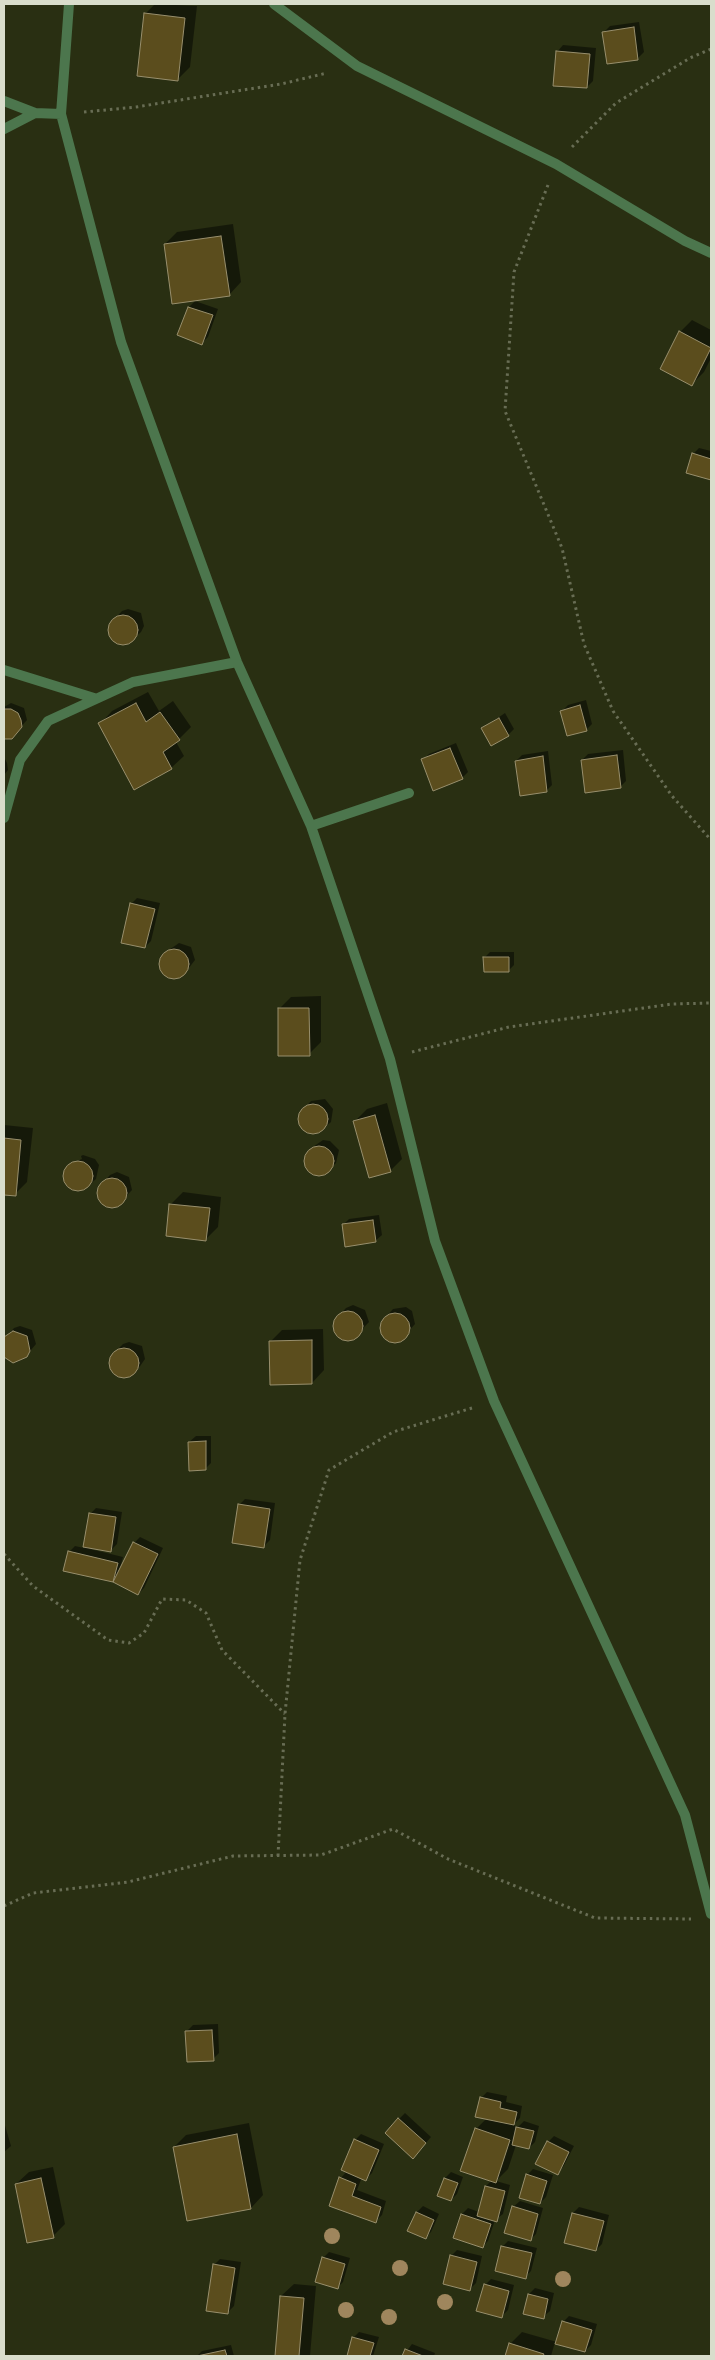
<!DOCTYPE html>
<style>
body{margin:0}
#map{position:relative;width:715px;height:2360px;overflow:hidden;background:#292f12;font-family:Manrope,sans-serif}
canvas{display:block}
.frame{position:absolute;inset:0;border:5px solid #d9ddcc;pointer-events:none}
</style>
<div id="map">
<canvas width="715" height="2360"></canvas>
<div class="frame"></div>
</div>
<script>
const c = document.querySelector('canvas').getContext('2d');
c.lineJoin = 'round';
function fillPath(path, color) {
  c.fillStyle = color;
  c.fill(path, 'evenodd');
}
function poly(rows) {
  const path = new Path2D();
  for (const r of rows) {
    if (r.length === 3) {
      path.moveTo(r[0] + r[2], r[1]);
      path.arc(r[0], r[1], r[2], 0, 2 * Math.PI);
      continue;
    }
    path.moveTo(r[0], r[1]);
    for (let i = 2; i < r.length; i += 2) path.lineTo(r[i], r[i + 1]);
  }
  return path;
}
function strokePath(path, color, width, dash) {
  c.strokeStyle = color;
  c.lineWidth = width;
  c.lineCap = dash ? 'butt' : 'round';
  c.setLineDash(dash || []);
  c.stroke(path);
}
fillPath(poly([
 [155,4,197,6,190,67,178,79,145,14],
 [639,22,644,52,638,58,604,32,610,26],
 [563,45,596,48,593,81,587,87,557,52],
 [233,224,241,282,229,295,165,244,177,232],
 [195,301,218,309,208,337,202,343,179,334,189,307],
 [692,320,711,330,711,358,704,372,692,384,680,332],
 [699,448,711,451,711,479,688,472,693,454],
 [128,609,141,613,144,626,141,632,129,643,115,642,109,630,110,624,122,611],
 [148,692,159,711,173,701,191,727,176,742,184,756,171,768,100,724,112,711],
 [586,700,592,724,586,730,562,711,568,705],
 [11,703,24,708,27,720,12,737,4,736,4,707],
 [505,713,514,729,508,735,483,728],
 [456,743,468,772,462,778,423,760,429,754],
 [623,750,626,781,620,787,582,760,588,754],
 [548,751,552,785,546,791,516,761,522,755],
 [4,757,7,763,8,770,4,775],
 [137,898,160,903,151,941,145,947,131,904],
 [179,943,191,947,195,960,185,973,172,978,161,971,159,964,166,952],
 [490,952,514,952,514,965,508,971,484,958],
 [321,996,321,1042,309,1054,279,1009,291,997],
 [325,1099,333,1109,331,1122,324,1128,311,1133,305,1131,301,1126,300,1113,311,1101],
 [387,1103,402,1159,390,1171,355,1121,367,1109],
 [4,1125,33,1128,27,1182,15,1194,4,1193],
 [323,1140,330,1141,339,1150,336,1163,324,1174,311,1173,304,1161,310,1149],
 [83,1155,95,1159,99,1165,96,1179,89,1185,76,1190,65,1183,64,1176,70,1164,82,1159,81,1156,75,1159],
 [117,1172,129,1177,132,1190,117,1206,104,1205,99,1200,99,1187,110,1175],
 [183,1192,221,1197,218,1227,206,1239,170,1205],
 [379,1215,382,1235,375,1241,343,1225,349,1219],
 [353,1305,365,1310,369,1322,353,1339,340,1338,335,1333,335,1320,346,1308],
 [406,1307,412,1311,415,1324,400,1341,386,1339,382,1335,382,1321,393,1309],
 [20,1326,32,1330,36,1344,26,1356,13,1362,7,1359,4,1353,4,1339,14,1328],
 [323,1329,324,1370,312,1383,270,1342,282,1330],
 [129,1342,142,1346,145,1359,136,1372,123,1377,112,1370,111,1356,123,1344],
 [196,1436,211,1436,211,1463,205,1469,189,1442],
 [245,1499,275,1503,270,1540,264,1546,239,1505],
 [96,1508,122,1512,117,1544,111,1550,90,1547,90,1549,123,1557,120,1568,134,1543,140,1537,163,1548,144,1588,138,1594,114,1581,65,1570,69,1552,75,1546,84,1548,90,1514],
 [218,2024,219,2053,213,2059,187,2031,193,2025],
 [487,2092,507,2096,506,2102,522,2106,520,2118,513,2125,518,2127,524,2121,539,2126,535,2142,529,2148,516,2145,508,2169,496,2181,510,2185,503,2214,495,2220,488,2241,482,2247,454,2237,462,2214,468,2208,479,2212,486,2186,492,2180,476,2129,487,2118,481,2098],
 [405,2113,431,2137,419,2151,399,2119],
 [4,2122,11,2146,4,2152],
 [249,2123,263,2195,251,2208,174,2147,186,2135],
 [361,2134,384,2144,372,2173,366,2179,362,2177,357,2190,386,2201,382,2215,376,2221,331,2205,341,2178,347,2171,355,2140],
 [554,2136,574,2146,563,2167,557,2173,548,2142],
 [53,2167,65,2224,53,2236,16,2184,29,2172],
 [533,2169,553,2175,546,2197,540,2203,527,2175],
 [451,2172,463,2177,457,2194,451,2200,445,2178],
 [520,2201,543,2208,536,2234,530,2240,513,2207],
 [423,2206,439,2214,431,2232,425,2238,408,2230,417,2212],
 [579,2207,609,2215,602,2244,596,2250,573,2213],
 [508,2241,537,2248,531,2271,525,2277,502,2247],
 [457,2250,482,2256,476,2283,470,2289,451,2256],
 [329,2252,350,2258,343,2282,337,2288,323,2258],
 [220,2259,241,2262,234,2306,228,2312,214,2265],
 [491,2279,514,2285,508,2310,502,2316,485,2285],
 [294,2284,316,2286,310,2356,277,2356,281,2296],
 [535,2288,554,2293,550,2311,543,2317,529,2294],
 [569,2316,597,2324,591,2345,585,2351,555,2342,551,2356,506,2356,510,2344,522,2332,557,2342,563,2322],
 [359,2332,379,2337,373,2356,348,2356,353,2338],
 [412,2344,435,2353,434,2356,403,2356],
 [231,2345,234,2356,197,2356,202,2351]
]), '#0007');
const building = poly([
 [144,13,185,18,178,81,137,76,144,13],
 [634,27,638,60,607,64,602,32,634,27],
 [556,51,590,54,587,88,553,86,556,51],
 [221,236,230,296,172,304,164,244,221,236],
 [188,307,213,315,202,345,177,335,188,307],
 [679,331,711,348,692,386,660,369,679,331],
 [692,453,711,459,711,480,686,473,692,453],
 [123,630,15],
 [136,703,146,722,160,712,180,740,163,752,172,769,134,790,98,723,136,703],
 [580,705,587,731,567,736,560,711,580,705],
 [4,709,11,709,18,713,21,720,22,727,12,739,4,739,4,709],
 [499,718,509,736,491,746,481,728,499,718],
 [450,748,463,779,433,791,421,759,450,748],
 [617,755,621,788,585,793,581,760,617,755],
 [543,756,547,792,520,796,515,761,543,756],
 [130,903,155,909,145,948,121,943,130,903],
 [174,964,15],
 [483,957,509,957,509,972,484,972,483,957],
 [278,1008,309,1008,310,1056,278,1056,278,1008],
 [313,1119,15],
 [375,1115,391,1172,369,1178,353,1121,375,1115],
 [4,1138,21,1140,16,1196,4,1195,4,1138],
 [319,1161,15],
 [78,1176,15],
 [112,1193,15],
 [169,1204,210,1208,206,1241,166,1236,169,1204],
 [373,1220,376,1242,345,1247,342,1224,373,1220],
 [348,1326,15],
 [395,1328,15],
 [13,1331,27,1336,30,1351,27,1357,13,1363,4,1357,4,1337,13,1331],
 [312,1340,312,1384,270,1385,269,1341,312,1340],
 [124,1363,15],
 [206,1441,206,1470,189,1471,188,1442,206,1441],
 [238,1504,270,1509,264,1548,232,1543,238,1504],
 [89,1513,116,1517,111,1552,83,1547,89,1513],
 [133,1542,158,1554,138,1595,113,1582,133,1542],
 [68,1551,118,1563,113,1582,63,1571,68,1551],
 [212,2030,214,2061,187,2062,185,2031,212,2030],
 [480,2097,501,2102,500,2108,517,2112,514,2125,475,2117,480,2097],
 [398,2118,426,2143,413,2159,385,2133,398,2118],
 [516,2127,534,2131,529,2149,512,2145,516,2127],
 [475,2128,510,2140,496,2183,460,2171,475,2128],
 [237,2134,251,2209,187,2221,173,2147,237,2134],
 [354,2139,379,2150,366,2181,341,2170,354,2139],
 [547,2141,569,2152,558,2175,535,2164,547,2141],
 [526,2174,547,2181,540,2204,519,2198,526,2174],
 [339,2177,356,2184,352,2196,381,2207,376,2223,329,2206,339,2177],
 [41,2178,54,2238,27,2243,15,2184,41,2178],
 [444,2178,458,2183,451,2201,437,2196,444,2178],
 [485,2186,505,2191,497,2222,477,2216,485,2186],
 [512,2206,538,2214,531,2241,504,2233,512,2206],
 [416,2212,434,2220,426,2239,407,2231,416,2212],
 [572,2213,604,2221,596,2251,564,2243,572,2213],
 [461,2214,491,2224,483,2248,453,2238,461,2214],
 [501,2246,532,2253,526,2279,495,2271,501,2246],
 [450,2255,477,2262,470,2291,443,2284,450,2255],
 [322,2257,345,2264,338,2289,315,2282,322,2257],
 [213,2264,235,2268,228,2314,206,2311,213,2264],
 [484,2284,509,2291,502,2318,476,2311,484,2284],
 [528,2294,548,2299,544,2319,523,2314,528,2294],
 [280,2296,304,2298,299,2356,275,2356,280,2296],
 [562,2321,592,2330,585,2352,555,2344,562,2321],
 [352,2337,374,2343,370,2356,347,2356,352,2337],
 [509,2343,544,2354,543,2356,505,2356,509,2343],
 [405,2349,423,2356,402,2356,405,2349],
 [225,2350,227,2356,197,2356,225,2350]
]);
fillPath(building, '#5b4d1d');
strokePath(building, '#988f6d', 1);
strokePath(poly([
 [84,112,136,107,281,84,327,73],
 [572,147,616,103,690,58,711,49],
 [548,185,514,272,505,411,562,548,584,644,613,711,672,796,711,840],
 [412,1052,509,1027,672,1004,711,1003],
 [4,1554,33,1586,108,1640,129,1643,144,1633,162,1599,186,1600,206,1613,222,1650,285,1714],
 [278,1856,285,1714,300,1560,329,1470,393,1432,472,1408],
 [4,1906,33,1893,128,1882,233,1856,321,1855,393,1829,448,1859,595,1918,691,1919]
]), '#686d54', 3, [2.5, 4]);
strokePath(poly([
 [69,4,61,114,121,342,237,662,311,826,390,1059,435,1241,494,1401,685,1815,711,1914],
 [274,4,357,66,556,164,685,241,711,253],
 [4,101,35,113,61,114],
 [4,129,35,113],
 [4,670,94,698],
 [4,818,20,760,48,721,133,682,237,662],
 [311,826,409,793]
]), '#4c764d', 10);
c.fillStyle = '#9f865d';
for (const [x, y] of [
 [332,2236],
 [400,2268],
 [563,2279],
 [445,2302],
 [346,2310],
 [389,2317]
]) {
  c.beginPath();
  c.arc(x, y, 8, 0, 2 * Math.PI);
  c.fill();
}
</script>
